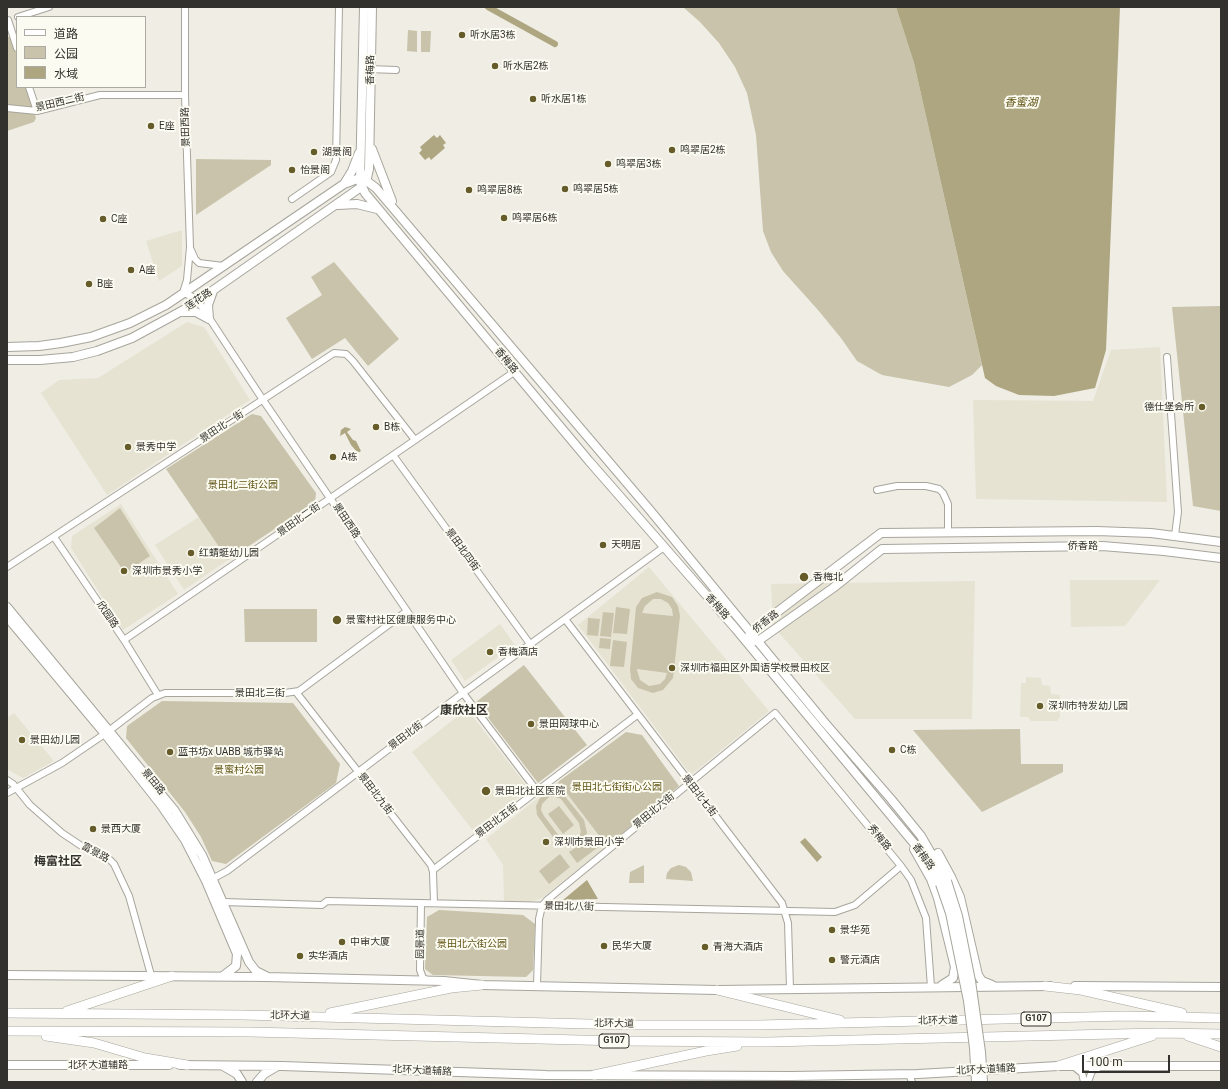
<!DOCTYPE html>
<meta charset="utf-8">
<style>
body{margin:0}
#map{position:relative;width:1228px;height:1089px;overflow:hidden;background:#efede4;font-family:Roboto,"Noto Sans SC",sans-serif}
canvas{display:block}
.frame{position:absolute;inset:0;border:8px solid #32312d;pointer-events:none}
.legend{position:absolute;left:16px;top:16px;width:130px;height:72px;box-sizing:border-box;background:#fcfbf1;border:1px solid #abaaa3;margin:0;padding:5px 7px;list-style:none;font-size:12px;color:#32312d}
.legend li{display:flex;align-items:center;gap:8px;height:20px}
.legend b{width:20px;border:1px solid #abaaa3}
.scale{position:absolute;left:1082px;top:1055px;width:88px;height:18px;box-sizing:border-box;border:2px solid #32312d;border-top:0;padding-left:5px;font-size:12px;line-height:14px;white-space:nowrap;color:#32312d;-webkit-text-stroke:3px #fcfbf1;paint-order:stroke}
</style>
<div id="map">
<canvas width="1228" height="1089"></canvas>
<div class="frame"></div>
<ul class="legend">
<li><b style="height:5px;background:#fff"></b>道路</li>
<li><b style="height:11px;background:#c8c3aa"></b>公园</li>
<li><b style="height:11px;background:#ada681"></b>水域</li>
</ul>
<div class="scale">100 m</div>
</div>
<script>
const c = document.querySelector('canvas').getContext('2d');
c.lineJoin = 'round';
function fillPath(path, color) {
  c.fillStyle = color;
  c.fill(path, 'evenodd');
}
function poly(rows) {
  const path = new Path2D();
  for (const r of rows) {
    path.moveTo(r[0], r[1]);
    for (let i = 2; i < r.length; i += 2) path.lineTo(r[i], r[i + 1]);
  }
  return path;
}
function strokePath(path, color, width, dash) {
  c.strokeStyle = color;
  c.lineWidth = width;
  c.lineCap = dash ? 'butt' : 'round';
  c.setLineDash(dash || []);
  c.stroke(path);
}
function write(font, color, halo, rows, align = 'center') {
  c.font = font + ' Roboto,"Noto Sans SC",sans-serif';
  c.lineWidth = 4;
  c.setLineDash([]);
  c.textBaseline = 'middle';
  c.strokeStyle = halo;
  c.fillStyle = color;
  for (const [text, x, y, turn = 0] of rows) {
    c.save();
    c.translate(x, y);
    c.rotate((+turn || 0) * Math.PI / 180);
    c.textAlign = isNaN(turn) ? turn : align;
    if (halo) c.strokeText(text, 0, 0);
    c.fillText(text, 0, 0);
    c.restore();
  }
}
fillPath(poly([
 [182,230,182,266,159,281,146,241],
 [187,322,204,327,250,400,107,495,41,393,59,380,98,378],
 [1160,347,1167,502,976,499,973,400,1093,401,1111,350],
 [121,504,178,594,123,630,71,548,72,536],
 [199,517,228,560,184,590,155,545],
 [649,567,769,711,691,775,578,625],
 [1070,580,1160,580,1125,626,1071,627],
 [975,581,972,719,855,719,773,626,771,584],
 [500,624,515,645,465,681,451,660],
 [1026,677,1041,678,1042,685,1050,686,1051,694,1060,695,1060,717,1057,721,1031,721,1028,717,1020,717,1021,683,1026,683],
 [467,709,529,789,474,832,412,752],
 [14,713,54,761,23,778,7,769,7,718],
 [558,782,607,846,542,898,529,902,504,901,503,865,486,839],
 [419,1080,482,1081,485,1082,419,1082]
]), '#e6e3d3');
fillPath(poly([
 [683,7,896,7,914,63,982,365,972,375,949,387,882,375,857,361,841,338,818,310,783,271,771,252,763,231,756,135,747,93,735,67,719,43,700,22],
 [408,30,417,31,417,52,407,51],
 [421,31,431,31,430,52,421,52],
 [7,36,12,39,17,56,17,87,26,87,36,118,34,122,7,131],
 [196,159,271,160,271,165,196,215],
 [334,262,399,339,368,366,345,338,312,359,286,318,322,295,311,277],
 [1221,306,1221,511,1193,506,1172,307],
 [252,414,261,416,316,493,315,502,228,560,166,469],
 [120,508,150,556,125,573,94,528],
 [657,592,672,597,678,606,680,616,673,678,663,690,653,693,638,688,631,679,630,669,636,607,642,598],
 [653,599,661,599,668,603,672,609,673,616,642,613,645,606],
 [637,670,637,669,667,673,665,679,660,684,649,686,640,680],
 [616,607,630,609,627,634,613,633],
 [244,609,317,609,317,642,245,642],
 [603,612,614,613,611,637,600,636],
 [588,618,600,619,598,636,587,635],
 [600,638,611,639,610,649,599,648],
 [613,640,627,642,624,667,610,666],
 [524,665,587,745,538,783,476,702],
 [162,701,293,703,340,764,336,783,226,864,212,861,201,837,185,812,126,738,127,726],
 [1020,729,1021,764,1063,764,1063,772,982,812,913,730],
 [626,732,642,735,679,786,607,846,558,782],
 [551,791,564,795,584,820,587,833,581,843,593,835,601,845,577,863,569,852,578,846,567,847,558,844,537,815,536,806,540,798],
 [549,797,555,797,561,799,579,823,581,832,577,840,568,842,562,840,544,816,541,810,542,804],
 [559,806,574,825,563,834,548,814],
 [560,854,570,867,549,884,539,871],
 [644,865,644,883,629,883,630,872],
 [679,865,686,867,691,872,693,881,666,879,667,873,671,868],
 [439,910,523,915,535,924,533,970,526,977,433,975,425,969,427,917]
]), '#c8c3aa');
fillPath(poly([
 [896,7,1120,7,1106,350,1095,388,1054,396,1019,395,996,386,985,378,914,63],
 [434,135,437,138,440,135,446,143,443,145,445,148,431,160,429,157,425,160,419,153,422,150,420,147],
 [345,427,351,429,347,432,353,440,356,441,361,451,358,453,351,445,345,433,340,436,341,430],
 [805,838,822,857,817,862,800,842],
 [587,880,598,899,563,900]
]), '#ada681');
strokePath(poly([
 [488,7,555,44]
]), '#ada681', 6);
const minor = poly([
 [185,7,185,95,190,247,187,280,183,293,191,296,198,301,263,400,463,693,537,791],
 [18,17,49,7],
 [8,20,17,48],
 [368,69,396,70],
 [29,87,37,111],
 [7,108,37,111,100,95,185,95],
 [292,199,331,172,336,160,339,7],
 [191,250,195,259,199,263,223,266],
 [1167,357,1178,512,1175,535],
 [393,455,530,644],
 [877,490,897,486,926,486,939,489,943,493,948,504,948,532],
 [54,537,124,640,158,695],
 [7,567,334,353,346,354,353,361,415,440],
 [565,619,782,903,788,923,790,989],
 [124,640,514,372],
 [296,692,431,865,433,872,434,903],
 [110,730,152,698,165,693,285,693,299,691,407,611],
 [7,780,13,784,30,805,62,833,83,847,110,860,114,864,129,896,151,975],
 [7,793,62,763,109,731],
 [433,870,637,715],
 [210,880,227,871,463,693,664,547],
 [223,902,322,905,327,901,835,912,855,905,901,866],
 [421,903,420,970,423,978,429,981],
 [537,985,539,919,542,906,547,900,775,713,901,866,911,880,926,918,931,987],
 [1073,1066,1082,1073,1084,1082],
 [909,1074,912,1082],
 [1088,1082,1092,1071,1100,1067]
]);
const major = poly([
 [364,7,360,182,365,193,589,461,735,628,927,859,940,884],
 [372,149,392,201],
 [344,184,352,171,359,153],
 [338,205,357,204,377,209],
 [183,312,196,312,209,319],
 [209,319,208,305,213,291],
 [7,347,39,346,61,343,91,337,130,323,166,305,344,184,357,179,368,182,376,188,649,509,825,723,891,799,921,836,947,881],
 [7,360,40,360,73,357,97,351,132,338,189,307,361,187,367,178,369,169,372,7],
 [7,607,175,811,202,855,249,962,256,971,266,976],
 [7,617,105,734,161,805,185,840,206,881,237,954,236,966,223,976],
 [749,636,751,632,881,533,1097,531,1151,533,1221,542],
 [753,641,758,641,833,588,882,549,1102,546,1164,551,1221,558],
 [914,849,931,879,938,898,955,967,953,978,942,985],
 [938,853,951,877,960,897,978,975,982,981,992,985],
 [7,975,266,977,444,981,482,985,717,990,1050,986],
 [1075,986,1221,987],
 [7,1065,169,1065],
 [180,1065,282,1066,546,1075,791,1076,918,1074,1058,1066,1221,1066],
 [223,1066,237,1074,242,1082],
 [257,1082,264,1074,276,1067]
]);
const highway = poly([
 [1045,986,1081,990,1182,1013],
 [717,990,840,1020],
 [67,1011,172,976],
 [7,1013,243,1015,628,1025,759,1025,1126,1016,1221,1018],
 [330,1013,451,988,482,985],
 [7,1031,250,1032,622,1041,767,1042,1159,1033,1221,1034],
 [46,1036,94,1043,145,1058,187,1065],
 [1188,1036,1221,1047],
 [1058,1066,1152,1036],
 [594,1075,706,1051,737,1046]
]);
strokePath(minor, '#a7a59c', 8);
strokePath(major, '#a7a59c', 10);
strokePath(highway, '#a7a59c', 10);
strokePath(minor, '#fff', 6);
strokePath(major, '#fff', 8);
strokePath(highway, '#fff', 9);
const majorBridge = poly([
 [947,881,958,916,971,981,981,1052,983,1082],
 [940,884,950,913,968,1001,974,1048,976,1082]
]);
strokePath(majorBridge, '#a7a59c', 10, []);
strokePath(majorBridge, '#fff', 8);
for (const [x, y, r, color] of [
 [462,35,4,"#665c29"],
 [495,66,4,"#665c29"],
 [533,99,4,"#665c29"],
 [151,126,4,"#665c29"],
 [672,150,4,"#665c29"],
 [314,152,4,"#665c29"],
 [608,164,4,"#665c29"],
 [292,170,4,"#665c29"],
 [565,189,4,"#665c29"],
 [469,190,4,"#665c29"],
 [504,218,4,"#665c29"],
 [103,219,4,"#665c29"],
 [131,270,4,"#665c29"],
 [89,284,4,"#665c29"],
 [1202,407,4,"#665c29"],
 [376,427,4,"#665c29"],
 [128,447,4,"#665c29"],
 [333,457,4,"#665c29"],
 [603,545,4,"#665c29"],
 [191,553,4,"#665c29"],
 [124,571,4,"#665c29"],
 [804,577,5,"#665c29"],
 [337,620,5,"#665c29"],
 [490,652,4,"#665c29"],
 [672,668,4,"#665c29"],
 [1040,706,4,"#665c29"],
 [531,724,4,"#665c29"],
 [22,740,4,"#665c29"],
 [892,750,4,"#665c29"],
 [170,752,4,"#665c29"],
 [486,791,5,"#665c29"],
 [93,829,4,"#665c29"],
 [546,842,4,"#665c29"],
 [832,930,4,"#665c29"],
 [342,942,4,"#665c29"],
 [604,946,4,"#665c29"],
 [705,947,4,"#665c29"],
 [300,956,4,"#665c29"],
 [832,960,4,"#665c29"]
]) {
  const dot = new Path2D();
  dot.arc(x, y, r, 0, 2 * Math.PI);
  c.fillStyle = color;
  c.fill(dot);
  strokePath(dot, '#fcfbf1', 1.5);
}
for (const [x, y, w] of [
 [1036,1019,30],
 [614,1041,30]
]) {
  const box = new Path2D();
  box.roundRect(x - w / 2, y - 7, w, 14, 3);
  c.fillStyle = '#fcfbf1';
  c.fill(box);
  strokePath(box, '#32312d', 1);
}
write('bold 9px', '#32312d', null, [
 ["G107",1036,1019],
 ["G107",614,1041]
]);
write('10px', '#32312d', '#fcfbf1', [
 ["听水居3栋",470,35],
 ["听水居2栋",503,66],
 ["听水居1栋",541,99],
 ["E座",159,126],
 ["鸣翠居2栋",680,150],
 ["湖景阁",322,152],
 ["鸣翠居3栋",616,164],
 ["怡景阁",300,170],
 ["鸣翠居5栋",573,189],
 ["鸣翠居8栋",477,190],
 ["鸣翠居6栋",512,218],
 ["C座",111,219],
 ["A座",139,270],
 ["B座",97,284],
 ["德仕堡会所",1194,407,"right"],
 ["B栋",384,427],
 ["景秀中学",136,447],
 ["A栋",341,457],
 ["天明居",611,545],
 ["红蜻蜓幼儿园",199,553],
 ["深圳市景秀小学",132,571],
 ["香梅北",813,577],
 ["景蜜村社区健康服务中心",346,620],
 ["香梅酒店",498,652],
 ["深圳市福田区外国语学校景田校区",680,668],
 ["深圳市特发幼儿园",1048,706],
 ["景田网球中心",539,724],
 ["景田幼儿园",30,740],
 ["C栋",900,750],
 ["蓝书坊x UABB 城市驿站",178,752],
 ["景田北社区医院",495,791],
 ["景西大厦",101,829],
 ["深圳市景田小学",554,842],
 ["景华苑",840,930],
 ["中审大厦",350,942],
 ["民华大厦",612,946],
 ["青海大酒店",713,947],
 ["实华酒店",308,956],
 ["警元酒店",840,960]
], 'left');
write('10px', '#32312d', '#fcfbf1', [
 ["香梅路",371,70,-89],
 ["景田西二街",60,103,-13],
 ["景田西路",186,127,-92],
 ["莲花路",199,300,-34],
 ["香梅路",506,361,50],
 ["景田北一街",222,427,-33],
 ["景田北二街",299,520,-35],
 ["景田西路",346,521,56],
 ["侨香路",1083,546],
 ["景田北四街",462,550,54],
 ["香梅路",717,607,48],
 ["欣园路",107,615,56],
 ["侨香路",766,622,-38],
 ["景田北三街",260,693],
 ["景田北街",406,736,-37],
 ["景田路",153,782,51],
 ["景田北九街",375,794,52],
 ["景田北七街",699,796,52],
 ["景田北六街",654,811,-39],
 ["景田北五街",497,821,-37],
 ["秀梅路",879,838,50],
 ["富景路",95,853,29],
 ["香梅路",923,857,54],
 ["景田北八街",569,907,1],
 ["园景道",421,944,-89],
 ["北环大道",290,1016,1],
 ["北环大道",938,1021,-1],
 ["北环大道",614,1024,1],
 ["北环大道辅路",98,1065],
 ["北环大道辅路",986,1070,-3],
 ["北环大道辅路",422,1071,3]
]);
write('10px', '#625617', '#fcfbf1', [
 ["景田北二街公园",243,485],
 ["景蜜村公园",239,770],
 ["景田北七街街心公园",617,787],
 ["景田北六街公园",472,944]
]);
write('italic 11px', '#5f5313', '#fcfbf1', [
 ["香蜜湖",1021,103]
]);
write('bold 12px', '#32312d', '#fcfbf1', [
 ["康欣社区",464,711],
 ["梅富社区",58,862]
]);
</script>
